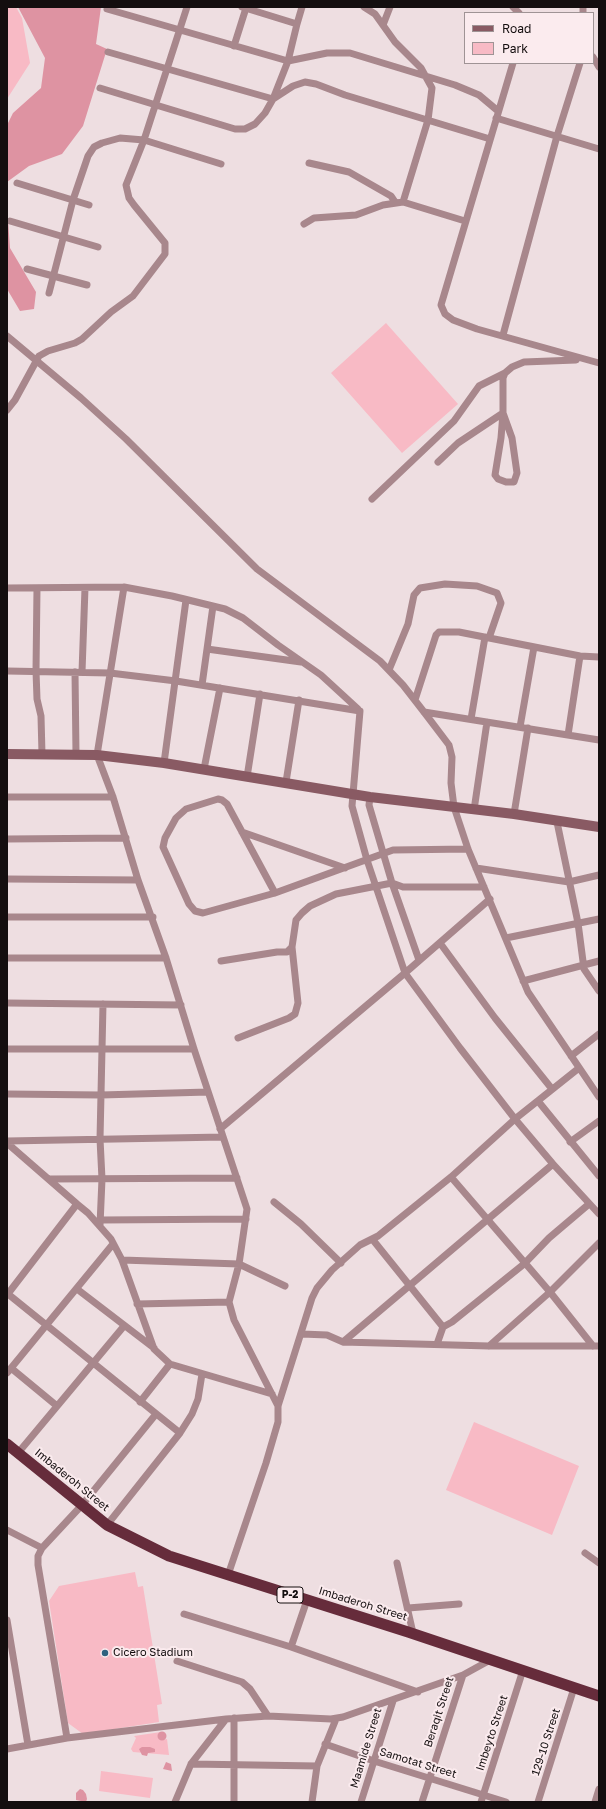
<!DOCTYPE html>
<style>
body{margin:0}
#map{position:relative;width:606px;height:1809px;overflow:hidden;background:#eedee1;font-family:"Golos Text",sans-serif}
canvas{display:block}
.frame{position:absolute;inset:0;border:8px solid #140e0f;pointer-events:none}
.legend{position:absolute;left:464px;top:12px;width:130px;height:52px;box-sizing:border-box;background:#fbebee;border:1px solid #9f9395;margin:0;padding:5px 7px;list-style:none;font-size:12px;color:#140e0f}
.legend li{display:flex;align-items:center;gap:8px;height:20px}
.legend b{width:20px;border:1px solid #9f9395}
</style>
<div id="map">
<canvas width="606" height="1809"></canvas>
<div class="frame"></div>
<ul class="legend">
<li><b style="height:5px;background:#895a63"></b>Road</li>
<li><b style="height:11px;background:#f8bac5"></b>Park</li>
</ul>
</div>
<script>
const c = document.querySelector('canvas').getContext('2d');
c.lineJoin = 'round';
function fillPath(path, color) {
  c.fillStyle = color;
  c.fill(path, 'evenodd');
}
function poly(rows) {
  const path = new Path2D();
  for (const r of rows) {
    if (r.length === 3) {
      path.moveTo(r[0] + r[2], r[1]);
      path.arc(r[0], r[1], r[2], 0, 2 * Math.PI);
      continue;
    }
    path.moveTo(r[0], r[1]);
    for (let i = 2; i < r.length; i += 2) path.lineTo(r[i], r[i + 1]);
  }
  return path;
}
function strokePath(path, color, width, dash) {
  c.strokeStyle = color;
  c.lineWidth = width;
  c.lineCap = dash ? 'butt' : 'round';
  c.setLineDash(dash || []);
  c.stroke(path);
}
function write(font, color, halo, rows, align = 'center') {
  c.font = font + ' "Golos Text",sans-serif';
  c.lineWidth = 4;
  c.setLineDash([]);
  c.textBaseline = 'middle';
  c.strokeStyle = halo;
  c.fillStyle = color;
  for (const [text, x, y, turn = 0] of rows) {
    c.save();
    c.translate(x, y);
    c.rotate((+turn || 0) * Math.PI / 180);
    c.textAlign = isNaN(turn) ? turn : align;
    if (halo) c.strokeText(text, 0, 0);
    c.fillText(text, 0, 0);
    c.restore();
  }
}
fillPath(poly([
 [7,7,16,7,22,18,30,63,7,99],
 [386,323,458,404,402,453,331,373],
 [474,1422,579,1466,552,1535,446,1490],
 [135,1572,138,1587,143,1586,162,1704,157,1705,159,1722,83,1734,68,1723,49,1601,59,1586],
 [161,1732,158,1734,162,1740,167,1739,169,1755,133,1752,131,1749,136,1738,134,1736],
 [101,1771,153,1778,150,1798,99,1791]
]), '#f8bac5');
fillPath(poly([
 [18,7,101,7,96,44,107,49,83,126,62,154,29,166,7,182,7,125,13,113,41,88,45,58],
 [7,205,10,248,36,292,34,309,20,311,7,289],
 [162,1736,4.5],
 [142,1747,150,1747,155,1749,155,1752,148,1753,147,1756,142,1755,139,1749],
 [166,1762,171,1764,172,1771,163,1769],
 [80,1789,83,1790,86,1794,87,1799,86,1802,76,1800,76,1793]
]), '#de93a2');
strokePath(poly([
 [242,7,297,24,302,7],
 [364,7,375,14,395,42,421,68,432,88,428,120,403,202],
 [513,7,519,13],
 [583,7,583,13],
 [107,9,288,61,327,53,350,53,455,85,479,95,498,111],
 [383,25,390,7],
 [234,46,246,8],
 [108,52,273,99,293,86,305,82,316,84,345,95,490,139],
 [593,57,599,67],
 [513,63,441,305,445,314,453,320,477,329,599,363],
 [100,88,235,129,245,129,255,124,265,113,273,99,288,61,297,24],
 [496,118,599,149],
 [309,163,349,172,391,196,395,202],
 [17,183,89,205],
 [10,221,98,247],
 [304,224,314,218,356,215,383,205,403,202,465,221],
 [27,269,87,285],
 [49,293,73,200,88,156,94,147,102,143,120,138,144,140,221,164],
 [503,335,557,136,580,63],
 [7,336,81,398,126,439,257,569,380,661,403,685,424,712,449,745,452,757,451,783,454,807,468,849,528,992,599,1097],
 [7,410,15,400,39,356,48,351,75,343,82,339,111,312,133,296,165,254,165,243,134,205,129,198,126,185,144,140,187,7],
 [503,413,512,438,517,473,514,482,506,482,498,479,495,475,501,438,503,413,503,378,505,373,512,367,524,362,576,360],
 [438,462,458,443,503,413],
 [372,499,454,421,479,386,505,373],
 [124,587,97,755,113,797,138,880,166,958,194,1049,247,1209,239,1264,229,1302,234,1320,278,1406],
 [7,588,124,587,172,596,225,609,243,618,278,645,321,675,358,709],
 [37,588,36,671,37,699,41,716,42,754],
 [207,649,301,662],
 [389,670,408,624,414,595,420,588,445,584,477,586,497,593,501,603,489,638],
 [7,671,110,673,176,681,360,711,352,806,367,860,405,973,460,1048,515,1119,553,1164,599,1214],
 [75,672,76,754],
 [82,672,85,588],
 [202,685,213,606],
 [415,700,436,635,439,632,459,632,580,656,599,657],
 [424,712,599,740],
 [471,719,485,637],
 [520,727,534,647],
 [568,735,580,656],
 [164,763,186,600],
 [204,769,220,688],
 [247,777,260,694],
 [286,782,299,700],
 [7,797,113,797],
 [370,797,369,805,392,883,419,960],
 [474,810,487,722],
 [514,814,528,728],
 [557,822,578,923,584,969,599,991],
 [242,832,345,868],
 [7,839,126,838],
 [476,868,569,882,599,875],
 [7,879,138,880],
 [275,893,227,804,222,800,218,799,186,809,176,818,165,838,163,847,189,904,195,911,203,913,275,893,393,850,468,849],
 [7,917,153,917],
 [506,938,599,919],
 [440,943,495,1018,552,1089],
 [7,958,166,958],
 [221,961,277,952,287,952,292,947,296,920,302,913,310,906,336,894,392,883,403,887,484,887],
 [523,981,599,961],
 [7,1003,181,1005],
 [238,1038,289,1018,295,1014,298,1003,292,947],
 [7,1049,194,1049],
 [571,1056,599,1034],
 [7,1094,101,1095,208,1092],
 [538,1101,599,1176],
 [220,1129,405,973,490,899],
 [7,1141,223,1137],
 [570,1142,599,1121],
 [7,1143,77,1204,7,1295],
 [451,1177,550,1292,593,1346],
 [50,1179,237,1178],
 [274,1202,301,1224,341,1263],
 [77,1204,88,1213,111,1239,122,1260,154,1349,170,1364,272,1394],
 [101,1220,246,1219],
 [100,1225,102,1179,100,1139,103,1004],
 [373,1240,443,1327],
 [122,1260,239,1264,285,1286],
 [77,1289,154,1348],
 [8,1294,180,1433],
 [137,1304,229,1302],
 [302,1334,327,1335,343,1342,489,1346,599,1346],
 [343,1342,553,1164],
 [437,1344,443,1327,452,1322,524,1264,549,1238,589,1204],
 [489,1346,550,1292,599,1243],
 [11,1368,57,1406],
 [7,1373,113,1244],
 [140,1402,170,1364],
 [18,1453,124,1326],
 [107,1525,180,1433,192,1414,198,1399,202,1374],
 [7,1530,42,1548],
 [585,1553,599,1563],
 [397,1563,413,1633],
 [228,1575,266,1463,278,1422,278,1406,312,1298,317,1288,332,1270,360,1245,378,1236,451,1177,515,1119,579,1068],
 [408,1608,459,1604],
 [184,1614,291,1647,418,1692],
 [7,1620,28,1745],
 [291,1647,307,1600],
 [177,1661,242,1682,250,1689,268,1716],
 [234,1718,234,1802],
 [67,1738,38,1565,38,1556,42,1548,82,1505,156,1414],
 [325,1744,374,1761,506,1802],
 [7,1749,67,1738,226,1719],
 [191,1764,317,1766],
 [175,1802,191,1764,226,1719,268,1716,331,1719,343,1717,463,1675,492,1659],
 [312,1802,317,1766,336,1719],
 [361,1802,393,1701],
 [422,1802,463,1675],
 [481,1802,523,1670],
 [538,1802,574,1688],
 [595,1802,599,1789]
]), '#a8878c', 7);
strokePath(poly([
 [7,754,97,755,164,763,370,797,514,814,599,827]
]), '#895a63', 10);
strokePath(poly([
 [7,1444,107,1525,169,1556,408,1632,599,1696]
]), '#662c3b', 11);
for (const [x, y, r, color] of [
 [105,1653,4,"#30617f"]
]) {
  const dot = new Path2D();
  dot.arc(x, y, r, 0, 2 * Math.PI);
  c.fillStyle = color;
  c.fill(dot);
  strokePath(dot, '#fbebee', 1.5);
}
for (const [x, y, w] of [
 [290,1595,26]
]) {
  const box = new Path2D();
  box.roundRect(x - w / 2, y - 8, w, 16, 3);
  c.fillStyle = '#fbebee';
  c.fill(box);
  strokePath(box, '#140e0f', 1);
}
write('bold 10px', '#140e0f', null, [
 ["P-2",290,1595]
]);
write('11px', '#140e0f', '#fbebee', [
 ["Imbaderoh Street",72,1480,39],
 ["Imbaderoh Street",363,1604,17],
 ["Beraqit Street",439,1712,-72],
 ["Imbeyto Street",492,1733,-72],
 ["129-10 Street",546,1742,-72],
 ["Maamide Street",366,1748,-73],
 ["Samotat Street",418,1763,17]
]);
write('11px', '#140e0f', '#fbebee', [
 ["Cicero Stadium",113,1653]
], 'left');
</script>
